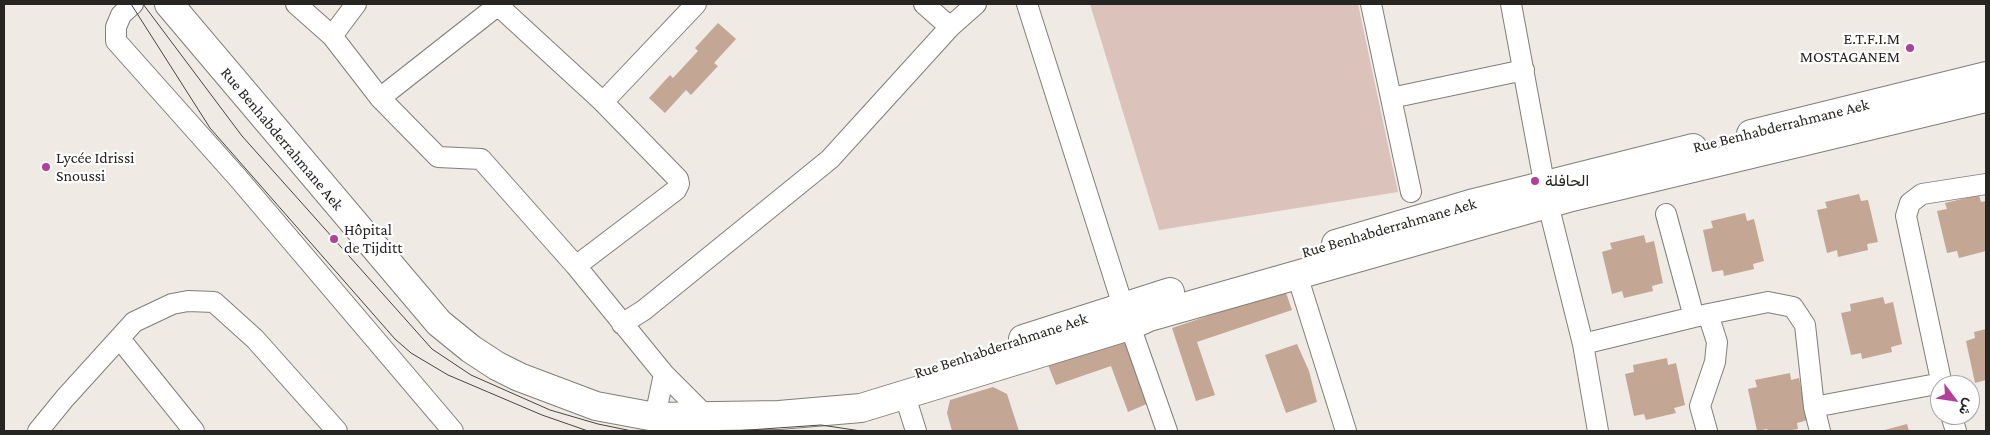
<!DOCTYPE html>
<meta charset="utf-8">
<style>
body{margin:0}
#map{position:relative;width:1990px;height:435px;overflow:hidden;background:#efeae3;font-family:"Crimson Pro",Vazirmatn,serif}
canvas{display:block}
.frame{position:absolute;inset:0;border:5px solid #272522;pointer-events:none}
.north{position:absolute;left:1930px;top:375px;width:50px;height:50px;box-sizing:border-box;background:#fff;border:1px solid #a9a8a7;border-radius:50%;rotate:121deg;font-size:14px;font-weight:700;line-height:20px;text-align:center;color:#272522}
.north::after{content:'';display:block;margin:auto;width:18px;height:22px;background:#b43f98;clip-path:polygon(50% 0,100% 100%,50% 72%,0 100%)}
</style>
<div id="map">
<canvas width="1990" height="435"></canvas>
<div class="frame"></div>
<div class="north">ش</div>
</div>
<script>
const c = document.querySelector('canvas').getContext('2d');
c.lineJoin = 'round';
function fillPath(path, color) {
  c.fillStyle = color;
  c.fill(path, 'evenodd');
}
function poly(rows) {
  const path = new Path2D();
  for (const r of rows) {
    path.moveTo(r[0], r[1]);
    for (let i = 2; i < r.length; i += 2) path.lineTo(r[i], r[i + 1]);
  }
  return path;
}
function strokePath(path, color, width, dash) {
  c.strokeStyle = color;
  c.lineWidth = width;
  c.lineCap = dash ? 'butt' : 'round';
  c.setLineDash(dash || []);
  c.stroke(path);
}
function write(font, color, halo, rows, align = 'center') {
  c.font = font + ' "Crimson Pro",Vazirmatn,serif';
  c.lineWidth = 4.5;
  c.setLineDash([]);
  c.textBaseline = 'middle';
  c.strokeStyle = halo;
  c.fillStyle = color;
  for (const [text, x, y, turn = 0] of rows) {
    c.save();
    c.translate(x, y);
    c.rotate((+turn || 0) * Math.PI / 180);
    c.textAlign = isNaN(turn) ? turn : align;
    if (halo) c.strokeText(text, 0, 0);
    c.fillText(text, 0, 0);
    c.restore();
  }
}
fillPath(poly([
 [1090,4,1358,4,1398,192,1159,230]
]), '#dbc2bb');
fillPath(poly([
 [718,23,736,39,714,63,718,66,691,95,686,90,665,113,649,98,670,75,673,78,698,51,695,48],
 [1859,194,1861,201,1868,200,1878,242,1867,244,1868,250,1838,257,1837,250,1827,253,1817,210,1827,208,1825,202],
 [1979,195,1981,202,1986,201,1986,251,1959,258,1957,251,1947,253,1937,211,1947,209,1945,203],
 [1745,213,1747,221,1754,219,1764,261,1753,264,1754,269,1724,276,1723,270,1712,272,1703,230,1713,228,1711,221],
 [1644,235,1646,243,1654,241,1663,283,1652,286,1653,291,1624,298,1622,291,1612,294,1602,252,1612,249,1610,243],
 [1285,290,1292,310,1197,342,1215,395,1196,401,1172,328],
 [1883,297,1885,304,1893,302,1902,344,1891,347,1892,352,1862,359,1861,353,1851,355,1841,313,1851,311,1850,304],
 [1986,329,1986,380,1975,383,1966,341,1975,338,1974,332],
 [1124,341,1149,403,1128,412,1111,366,1056,385,1048,365],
 [1297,344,1309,371,1317,402,1286,413,1265,355],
 [1667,358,1668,365,1676,363,1685,405,1674,408,1676,413,1646,420,1644,414,1634,416,1625,374,1634,372,1633,365],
 [1790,373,1791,380,1799,378,1808,420,1797,423,1798,429,1786,431,1768,431,1767,429,1757,431,1748,389,1757,387,1755,380],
 [993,387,1007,394,1019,431,952,431,947,413,950,400],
 [1907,424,1909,431,1881,431]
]), '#c3a693');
const minor = poly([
 [133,4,121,15,116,27,116,41,238,178,453,431],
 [296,4,332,36],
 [356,4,332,36,380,98],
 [696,4,603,102,503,10,498,8,492,10,380,98,438,157,481,159,576,266,664,374,705,415],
 [924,4,950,27],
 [1027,4,1123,306,1167,431],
 [1371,4,1411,192],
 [1511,4,1548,204,1583,344,1598,431],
 [1391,98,1524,70],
 [1666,214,1694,317],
 [576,266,676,190,679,184,678,179,603,102],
 [1297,275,1346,431],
 [622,324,644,310,830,159,950,27,976,4],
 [120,339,194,431],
 [1583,344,1694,317,1768,302,1793,307,1805,325,1814,407,1820,431],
 [1942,385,1906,216,1910,203,1922,194,1986,184],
 [905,396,916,431],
 [1814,407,1942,383],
 [1951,415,1956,431],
 [655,417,664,374],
 [38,431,65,398,134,322,172,304,188,301,214,302,255,339,337,431],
 [1707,431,1700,406,1715,362,1717,342,1708,314]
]);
const secondary = poly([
 [169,4,439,323,471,349,497,366,519,377,596,406,655,417,779,415,861,408,1129,326,1149,317,1568,198,1986,98],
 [1751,134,1986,76],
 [1336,244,1474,203,1693,148],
 [1023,339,1170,292]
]);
strokePath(minor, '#827e78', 22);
strokePath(secondary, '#827e78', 30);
strokePath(minor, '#fff', 20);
strokePath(secondary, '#fff', 28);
strokePath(poly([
 [131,4,210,128,395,339,411,353,448,375,542,415,588,431],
 [143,4,242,136,432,349,471,375,550,410,598,424,632,431],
 [734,431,821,425,861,431]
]), '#484542', 1);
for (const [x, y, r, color] of [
 [1910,48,5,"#b43f98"],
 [46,167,5,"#b43f98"],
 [1535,181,5,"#b43f98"],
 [334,239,5,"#b43f98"]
]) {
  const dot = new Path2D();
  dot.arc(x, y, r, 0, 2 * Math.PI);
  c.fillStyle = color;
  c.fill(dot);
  strokePath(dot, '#fff', 2);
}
write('16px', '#272522', '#fff', [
 ["E.T.F.I.M",1900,39,"right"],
 ["MOSTAGANEM",1900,57,"right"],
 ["Lycée Idrissi",56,158],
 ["Snoussi",56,176],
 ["الحافلة",1545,181],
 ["Hôpital",344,230],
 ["de Tijditt",344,248]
], 'left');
write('16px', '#272522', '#fff', [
 ["Rue Benhabderrahmane Aek",1781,126,-14],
 ["Rue Benhabderrahmane Aek",282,139,50],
 ["Rue Benhabderrahmane Aek",1389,228,-16],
 ["Rue Benhabderrahmane Aek",1001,346,-18]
]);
</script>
